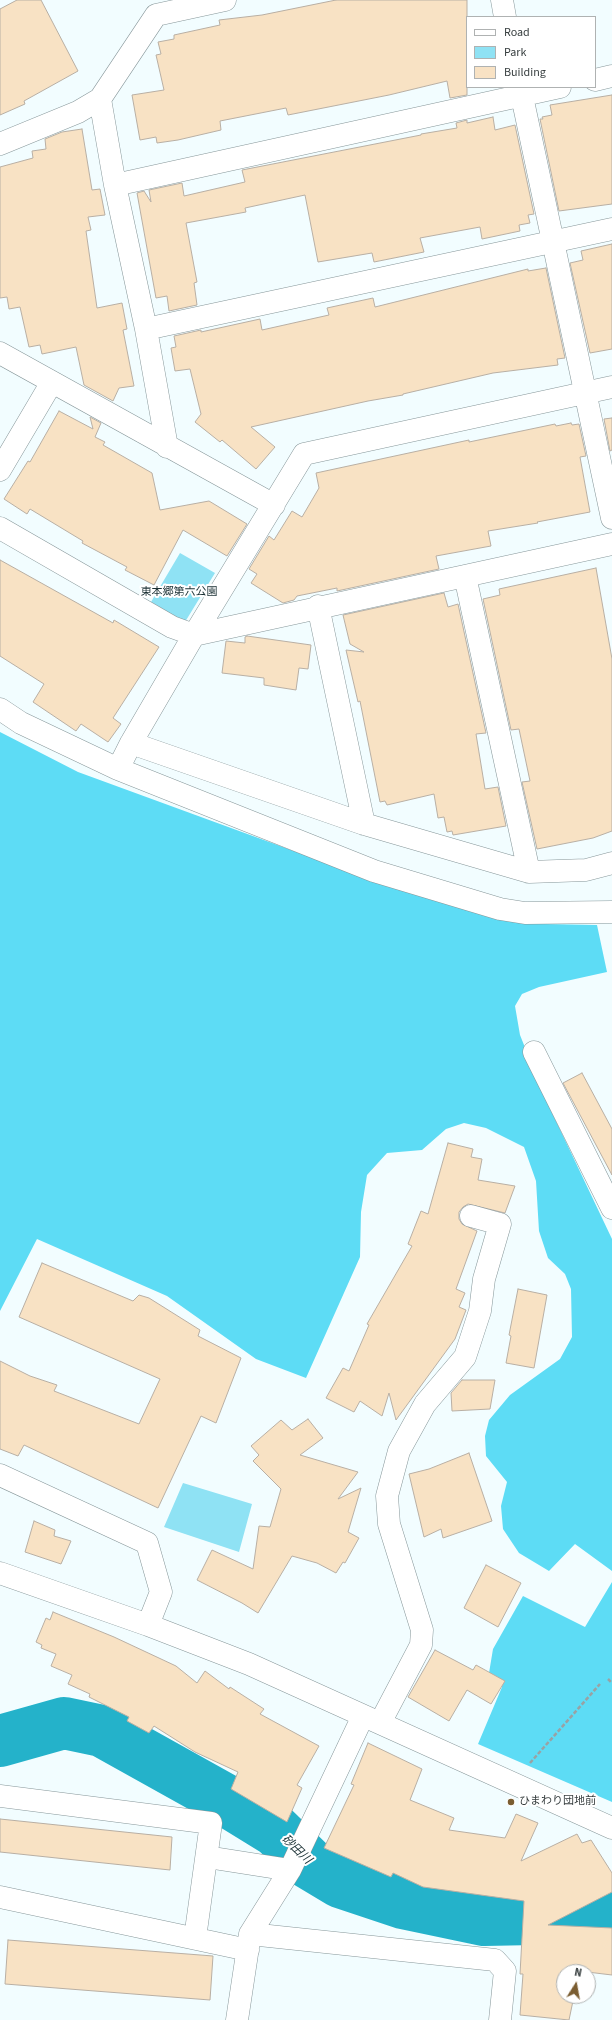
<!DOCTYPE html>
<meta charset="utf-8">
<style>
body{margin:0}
#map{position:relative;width:612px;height:2020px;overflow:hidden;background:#f2fdff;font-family:"Source Sans 3",sans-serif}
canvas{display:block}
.legend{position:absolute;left:466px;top:16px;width:130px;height:72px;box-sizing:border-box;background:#fff;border:1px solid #afb2b2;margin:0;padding:5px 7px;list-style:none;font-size:12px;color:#373e3f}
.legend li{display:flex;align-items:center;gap:8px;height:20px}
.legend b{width:20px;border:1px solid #afb2b2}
.north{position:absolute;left:556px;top:1964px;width:40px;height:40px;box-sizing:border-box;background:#fff;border:1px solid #afb2b2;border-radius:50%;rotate:11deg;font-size:11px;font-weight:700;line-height:16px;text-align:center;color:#373e3f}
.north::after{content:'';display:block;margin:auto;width:14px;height:18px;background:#7a5d31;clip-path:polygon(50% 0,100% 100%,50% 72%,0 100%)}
</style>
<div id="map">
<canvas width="612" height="2020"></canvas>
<ul class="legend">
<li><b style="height:5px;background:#fff"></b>Road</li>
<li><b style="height:11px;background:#8fe2f4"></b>Park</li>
<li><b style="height:11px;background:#f8e2c4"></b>Building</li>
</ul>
<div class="north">N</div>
</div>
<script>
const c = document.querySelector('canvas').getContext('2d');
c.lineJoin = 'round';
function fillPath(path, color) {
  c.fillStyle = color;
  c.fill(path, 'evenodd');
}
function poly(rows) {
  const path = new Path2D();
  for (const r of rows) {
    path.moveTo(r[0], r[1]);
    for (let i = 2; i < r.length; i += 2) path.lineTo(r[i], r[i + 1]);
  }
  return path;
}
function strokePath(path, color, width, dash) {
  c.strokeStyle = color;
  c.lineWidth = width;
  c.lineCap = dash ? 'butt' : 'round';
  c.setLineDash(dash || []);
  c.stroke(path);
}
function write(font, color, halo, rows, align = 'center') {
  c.font = font + ' "Source Sans 3","Noto Sans JP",sans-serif';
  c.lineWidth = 4;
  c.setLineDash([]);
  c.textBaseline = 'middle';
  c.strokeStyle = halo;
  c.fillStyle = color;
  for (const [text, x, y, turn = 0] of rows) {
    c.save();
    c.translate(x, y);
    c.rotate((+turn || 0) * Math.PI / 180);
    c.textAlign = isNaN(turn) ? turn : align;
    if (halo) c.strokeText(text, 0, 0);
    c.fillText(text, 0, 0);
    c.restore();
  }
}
fillPath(poly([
 [180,553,215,573,185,622,151,602],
 [183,1483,252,1504,239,1552,164,1527]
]), '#8fe2f4');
fillPath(poly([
 [0,732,78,772,384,884,516,921,545,924,597,925,607,972,539,987,522,994,515,1006,520,1035,546,1100,612,1239,612,1571,575,1544,549,1571,519,1553,503,1529,501,1506,507,1482,486,1456,485,1436,489,1420,510,1395,560,1359,572,1337,571,1289,565,1274,548,1258,539,1231,536,1181,524,1147,486,1128,464,1123,446,1129,422,1150,387,1153,367,1175,361,1212,360,1257,306,1378,256,1359,167,1296,37,1239,0,1311],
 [612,1582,612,1802,478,1744,502,1687,488,1679,493,1649,523,1596,585,1627]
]), '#5ddcf5');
strokePath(poly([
 [0,1741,64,1723,102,1731,224,1799,276,1831,310,1864,340,1882,403,1903,484,1920,584,1918,612,1914]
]), '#24b2ca', 52);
const building = poly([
 [17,0,41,0,78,71,24,101,25,104,0,115,0,9,17,0],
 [336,0,467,0,467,95,450,98,447,81,389,95,288,115,286,108,220,121,221,130,178,140,157,143,156,137,140,140,132,95,164,90,156,55,161,54,158,42,174,39,174,35,220,25,219,20,262,15,336,0],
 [612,95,612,204,559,211,540,119,543,119,542,117,552,115,550,105,612,95],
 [493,117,495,130,515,125,534,214,528,215,530,223,519,225,520,231,482,239,480,227,420,238,424,252,374,262,372,253,318,262,305,195,245,208,246,212,186,223,197,282,194,283,197,305,169,311,167,296,156,298,137,193,144,191,151,202,149,190,182,183,184,196,245,182,242,170,421,135,421,134,457,128,456,123,467,120,467,123,493,117],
 [82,129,92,190,100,189,105,215,88,217,91,230,86,231,97,308,122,303,127,329,123,330,134,386,119,388,113,401,84,385,76,347,42,354,40,345,29,347,20,307,9,309,7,297,0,298,0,167,33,158,32,151,46,149,45,139,62,132,82,129],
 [612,244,612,349,590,353,570,263,583,260,581,251,612,244],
 [546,268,565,358,557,359,558,365,493,373,403,394,403,395,368,401,251,427,275,447,256,469,222,440,220,442,195,422,201,414,190,369,175,371,171,348,176,347,174,336,201,330,201,332,260,319,262,330,329,315,327,308,373,298,375,307,528,269,528,271,546,268],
 [59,411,93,429,90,417,101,423,95,437,105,442,103,445,152,473,160,510,209,501,247,524,227,556,183,530,154,585,125,570,127,567,82,543,83,541,30,509,27,514,4,499,28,461,30,462,59,411],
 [612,418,612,450,610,451,604,419,612,418],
 [571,423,572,425,579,424,586,456,580,457,590,512,537,522,538,523,488,531,491,546,436,556,439,569,337,591,337,588,297,596,294,600,283,603,251,583,257,574,249,569,269,536,274,540,292,511,302,517,319,488,316,473,469,440,469,442,555,424,556,426,571,423],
 [0,560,113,623,114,620,159,647,113,718,121,724,108,742,81,724,76,731,33,702,44,684,0,656,0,560],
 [596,568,612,659,612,831,593,838,537,849,522,782,530,781,519,729,511,730,483,599,500,595,499,589,596,568],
 [444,593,448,607,458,604,486,733,476,734,485,789,498,787,506,826,453,835,452,831,447,832,444,817,438,818,434,794,387,805,385,801,380,802,360,701,358,702,346,650,364,652,350,644,343,615,444,593],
 [247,636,311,645,308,669,299,668,296,690,264,685,264,678,222,673,226,641,245,643,245,637,247,636],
 [582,1073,612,1129,612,1175,563,1083,582,1073],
 [448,1143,473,1149,471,1157,482,1159,478,1180,515,1186,505,1213,468,1204,463,1207,459,1212,459,1219,462,1224,477,1231,456,1289,465,1293,459,1307,466,1310,455,1339,396,1420,389,1393,382,1416,360,1401,354,1412,326,1398,343,1368,349,1371,369,1325,367,1324,412,1246,408,1244,421,1211,428,1214,448,1143],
 [42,1263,133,1301,139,1295,149,1298,200,1330,198,1336,241,1358,216,1423,201,1416,158,1508,24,1445,18,1456,0,1449,0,1361,30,1376,57,1385,54,1391,139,1424,160,1379,19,1317,42,1263],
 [518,1289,547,1295,534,1368,506,1363,511,1336,509,1335,518,1289],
 [462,1380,495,1380,490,1409,452,1411,451,1393,462,1380],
 [308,1419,323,1438,300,1455,358,1472,338,1499,361,1488,348,1532,359,1538,345,1563,343,1562,336,1573,317,1563,292,1556,258,1613,242,1603,197,1580,212,1550,253,1569,259,1526,270,1527,281,1489,253,1461,259,1455,251,1446,281,1420,292,1430,308,1419],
 [469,1453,492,1521,443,1538,441,1529,424,1537,409,1474,429,1469,469,1453],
 [34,1521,55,1530,54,1536,71,1541,61,1564,25,1552,34,1521],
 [486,1565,521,1583,498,1627,464,1608,486,1565],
 [53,1612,114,1637,176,1666,197,1683,205,1671,229,1689,230,1687,264,1709,260,1714,319,1746,297,1785,302,1788,287,1822,231,1789,238,1772,195,1752,154,1726,149,1733,127,1721,129,1717,89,1697,90,1694,68,1684,72,1675,51,1666,56,1654,41,1648,42,1645,36,1642,46,1618,50,1620,53,1612],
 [435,1650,473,1670,476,1665,505,1681,491,1704,467,1690,449,1721,408,1697,435,1650],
 [368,1743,422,1769,410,1800,454,1818,449,1830,505,1838,516,1814,538,1823,521,1861,577,1834,582,1843,591,1840,612,1873,612,1892,548,1925,612,1928,612,1975,579,1971,564,1972,564,1996,574,1996,569,2020,520,2015,523,1974,520,1974,524,1901,423,1887,393,1873,391,1877,324,1848,354,1785,351,1784,368,1743],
 [0,1819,172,1837,170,1870,0,1852,0,1819],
 [8,1940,213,1956,210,2000,5,1984,8,1940]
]);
fillPath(building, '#f8e2c4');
strokePath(building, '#b8afa4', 1);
const minor = poly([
 [502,0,505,17],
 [595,80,612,76],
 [520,87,612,518],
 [100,99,115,185,146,329,167,447],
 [0,144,78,112,100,99,156,15,225,0],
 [115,185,560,87],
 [146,329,612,229],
 [0,353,274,505],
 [612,387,304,454,194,635,131,743,118,769,374,871,500,909,525,913,612,912],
 [0,470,52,382],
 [0,528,172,627,194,635,612,544],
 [465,576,529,872],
 [318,606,364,824],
 [0,709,21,723,118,769],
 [131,743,364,824,529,872,586,870,612,863],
 [534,1052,612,1208],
 [0,1475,147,1543,161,1592,148,1625],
 [0,1573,148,1625,249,1664,612,1828],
 [380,1723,421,1645,422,1630,389,1524,387,1496,399,1451,425,1404,465,1357,480,1311,484,1279,500,1224,471,1216],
 [0,1796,211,1823,195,1938],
 [207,1857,290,1870],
 [0,1897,248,1950],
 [250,1934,495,1960,505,1971,500,2020],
 [237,2020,250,1934,290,1870,363,1716]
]);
strokePath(minor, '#87979a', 23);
strokePath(poly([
 [608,1679,612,1683],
 [530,1763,600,1684]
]), '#99a2a4', 2.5, [4, 2]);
strokePath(minor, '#fff', 22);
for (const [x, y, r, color] of [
 [511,1802,4,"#7a5d31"]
]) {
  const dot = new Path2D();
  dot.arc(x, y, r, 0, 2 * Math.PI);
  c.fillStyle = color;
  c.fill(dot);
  strokePath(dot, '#fff', 1.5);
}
write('11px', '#192f33', '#fff', [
 ["東本郷第六公園",179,593]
]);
write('11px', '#373e3f', '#fff', [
 ["ひまわり団地前",519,1802]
], 'left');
write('italic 12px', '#1a3034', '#fff', [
 ["砂田川",296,1850,44]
]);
</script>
